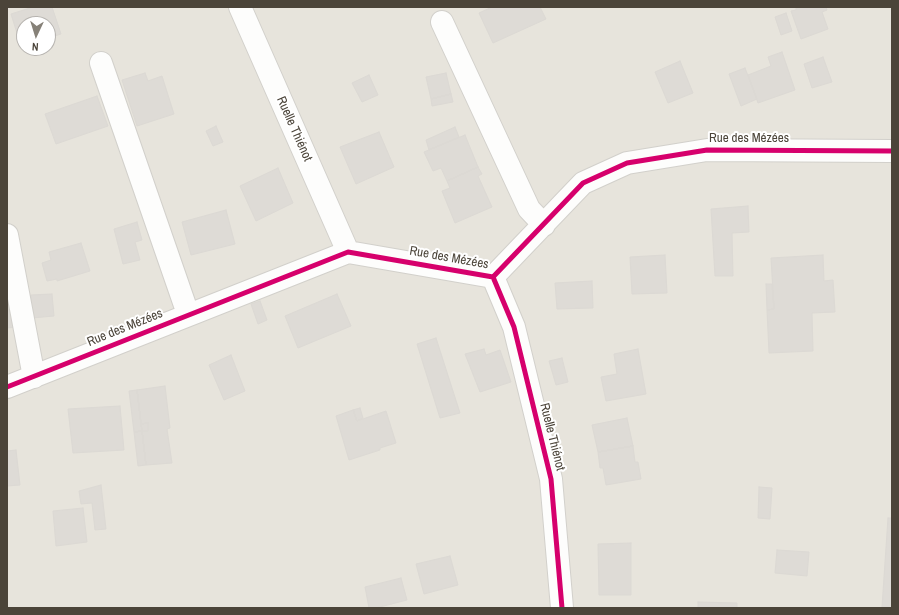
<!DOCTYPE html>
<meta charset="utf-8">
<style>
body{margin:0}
#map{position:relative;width:899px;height:615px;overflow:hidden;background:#f4f2ee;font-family:"Archivo Narrow",sans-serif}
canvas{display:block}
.frame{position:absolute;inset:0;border:8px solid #4b4439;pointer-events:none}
.north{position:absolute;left:16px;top:16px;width:40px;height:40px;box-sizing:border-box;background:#fff;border:1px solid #b7b4b0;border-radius:50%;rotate:184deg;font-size:11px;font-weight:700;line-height:16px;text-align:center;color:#4b4439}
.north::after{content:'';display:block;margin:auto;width:14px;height:18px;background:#868178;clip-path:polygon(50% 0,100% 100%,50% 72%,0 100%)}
</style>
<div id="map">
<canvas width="899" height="615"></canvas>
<div class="frame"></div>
<div class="north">N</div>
</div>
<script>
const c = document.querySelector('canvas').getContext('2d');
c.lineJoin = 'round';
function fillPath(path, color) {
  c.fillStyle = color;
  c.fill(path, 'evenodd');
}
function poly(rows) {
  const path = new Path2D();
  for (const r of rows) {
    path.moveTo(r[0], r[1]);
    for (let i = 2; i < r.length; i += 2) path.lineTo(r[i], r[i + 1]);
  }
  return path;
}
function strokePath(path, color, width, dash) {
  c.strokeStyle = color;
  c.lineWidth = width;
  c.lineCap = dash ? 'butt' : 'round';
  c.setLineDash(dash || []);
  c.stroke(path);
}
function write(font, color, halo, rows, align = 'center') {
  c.font = font + ' "Archivo Narrow",sans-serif';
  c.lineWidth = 4;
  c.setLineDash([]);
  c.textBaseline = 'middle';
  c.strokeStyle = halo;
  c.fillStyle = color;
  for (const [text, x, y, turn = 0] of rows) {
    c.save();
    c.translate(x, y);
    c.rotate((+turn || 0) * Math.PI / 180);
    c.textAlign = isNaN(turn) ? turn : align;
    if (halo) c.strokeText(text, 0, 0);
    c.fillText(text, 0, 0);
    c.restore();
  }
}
fillPath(poly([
 [7,7,892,7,892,608,7,608],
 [24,24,48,24,48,48,24,48]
]), '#e7e4dc');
const building = poly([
 [33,7,52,7,61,34,48,38,48,24,24,24,24,45,21,46,11,14,33,7],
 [492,7,540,7,546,19,493,43,479,13,492,7],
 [796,7,826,7,827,10,822,12,828,29,801,39,791,11,796,10,796,7],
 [786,13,792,31,781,35,775,17,786,13],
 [782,52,795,90,758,103,748,75,771,66,768,57,782,52],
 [823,57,832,82,812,88,804,64,823,57],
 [680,61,693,93,668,103,655,72,680,61],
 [745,68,757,99,741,106,729,74,745,68],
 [145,73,148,81,162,76,174,114,137,126,122,80,145,73],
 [446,73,451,94,431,99,426,77,446,73],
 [369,75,378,95,362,102,352,83,369,75],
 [451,94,453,102,432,106,431,99,451,94],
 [97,96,108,126,56,144,45,114,97,96],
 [216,126,223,142,213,146,206,131,216,126],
 [455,127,459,137,429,150,426,140,455,127],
 [379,132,394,167,356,184,340,147,379,132],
 [465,135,478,167,447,181,441,168,433,171,424,152,465,135],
 [478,167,482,174,478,176,492,207,455,223,442,191,450,188,447,181,478,167],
 [278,168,293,203,256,221,240,186,278,168],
 [748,206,749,232,732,233,733,276,715,276,711,209,748,206],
 [226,210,235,244,191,255,182,222,226,210],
 [137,222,142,240,135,242,140,260,123,264,114,229,137,222],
 [81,243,90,271,57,281,57,279,47,281,42,263,51,260,49,252,81,243],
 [665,255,667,293,632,294,630,257,665,255],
 [823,255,824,281,833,280,835,312,812,313,813,351,769,353,767,310,774,309,771,258,823,255],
 [592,281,593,308,557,309,555,283,592,281],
 [766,284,772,284,774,309,767,310,766,284],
 [52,294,54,316,32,318,31,295,52,294],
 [337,294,351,326,298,348,285,316,337,294],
 [13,300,17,327,7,328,7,301,13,300],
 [260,301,267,320,258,324,251,304,260,301],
 [436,338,460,413,440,418,417,344,436,338],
 [484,349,486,355,500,350,511,382,480,392,465,354,484,349],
 [638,349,646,394,606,401,601,377,617,374,614,354,638,349],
 [231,355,245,391,224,400,209,365,231,355],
 [562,358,568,382,556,385,549,361,562,358],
 [165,386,170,428,167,429,172,463,146,465,142,431,148,431,148,423,141,424,137,390,165,386],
 [137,390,142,431,134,432,129,391,137,390],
 [120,406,124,450,73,453,68,409,120,406],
 [360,408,363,418,357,421,353,410,360,408],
 [353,410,357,421,386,411,396,443,380,448,380,450,349,460,336,416,353,410],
 [627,418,633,446,598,452,592,425,627,418],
 [148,423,148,431,142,431,141,424,148,423],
 [142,431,146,465,138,466,134,432,142,431],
 [633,446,635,462,638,462,641,479,606,485,603,468,600,468,598,452,633,446],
 [16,450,20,485,7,486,7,451,16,450],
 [101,485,106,529,95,530,92,503,81,504,79,491,101,485],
 [759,487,772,488,770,519,758,518,759,487],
 [83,508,87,542,56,546,53,511,83,508],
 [888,518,892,518,892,607,882,607,888,518],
 [631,543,631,595,599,595,598,544,631,543],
 [777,550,809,552,807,576,775,573,777,550],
 [450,556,458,585,424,594,416,564,450,556],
 [401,578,407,600,376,608,369,608,365,587,401,578],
 [698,602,737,603,737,608,698,608,698,602]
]);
fillPath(building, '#dedbd6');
strokePath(building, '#dcd9d4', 1);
const minor = poly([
 [240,7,348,252],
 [442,22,529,209,544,225],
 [101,63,188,314],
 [7,235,34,377],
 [493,277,514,327,551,479,562,608],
 [7,387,348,252,493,277,583,183,627,163,707,150,892,151]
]);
strokePath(minor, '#d2d0cb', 24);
strokePath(minor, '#fdfdfc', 22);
strokePath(poly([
 [493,277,514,327,551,479,562,608],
 [7,387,348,252,493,277,583,183,627,163,707,150,892,151]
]), '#d6006c', 5);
write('13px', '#4b4439', '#fff', [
 ["Ruelle Thiénot",294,129,66],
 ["Rue des Mézées",749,139],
 ["Rue des Mézées",449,258,10],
 ["Rue des Mézées",125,328,-22],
 ["Ruelle Thiénot",552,437,76]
]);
</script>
